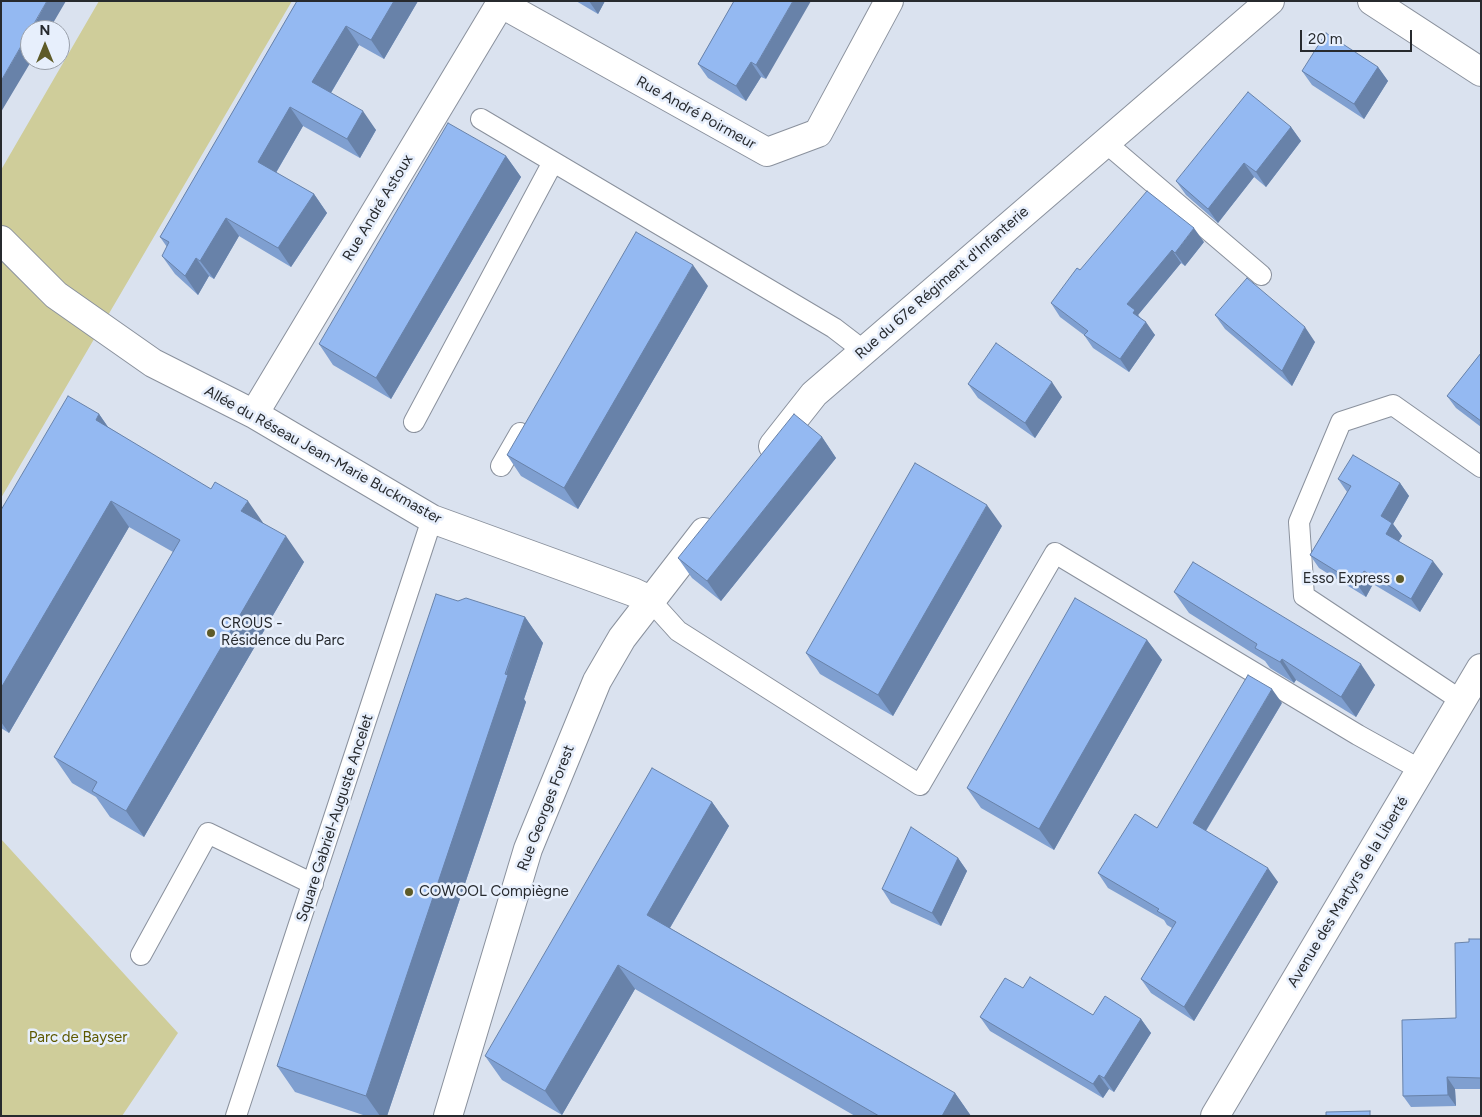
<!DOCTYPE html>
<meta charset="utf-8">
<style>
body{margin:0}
#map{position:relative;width:1482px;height:1117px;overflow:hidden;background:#dae2ef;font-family:Figtree,sans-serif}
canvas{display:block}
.frame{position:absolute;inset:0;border:2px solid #272a2e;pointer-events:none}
.north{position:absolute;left:20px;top:20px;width:50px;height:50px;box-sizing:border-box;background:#e7effc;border:1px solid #9aa0aa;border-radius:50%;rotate:0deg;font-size:14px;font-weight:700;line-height:20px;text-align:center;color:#272a2e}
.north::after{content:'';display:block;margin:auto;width:18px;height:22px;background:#5e5b28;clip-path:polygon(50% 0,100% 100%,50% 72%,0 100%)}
.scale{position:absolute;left:1300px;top:30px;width:112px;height:22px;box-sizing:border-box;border:2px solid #272a2e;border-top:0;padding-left:6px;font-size:15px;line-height:18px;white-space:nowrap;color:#272a2e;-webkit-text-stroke:4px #e7effc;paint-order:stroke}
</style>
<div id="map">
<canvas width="1482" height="1117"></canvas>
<div class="frame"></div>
<div class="north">N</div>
<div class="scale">20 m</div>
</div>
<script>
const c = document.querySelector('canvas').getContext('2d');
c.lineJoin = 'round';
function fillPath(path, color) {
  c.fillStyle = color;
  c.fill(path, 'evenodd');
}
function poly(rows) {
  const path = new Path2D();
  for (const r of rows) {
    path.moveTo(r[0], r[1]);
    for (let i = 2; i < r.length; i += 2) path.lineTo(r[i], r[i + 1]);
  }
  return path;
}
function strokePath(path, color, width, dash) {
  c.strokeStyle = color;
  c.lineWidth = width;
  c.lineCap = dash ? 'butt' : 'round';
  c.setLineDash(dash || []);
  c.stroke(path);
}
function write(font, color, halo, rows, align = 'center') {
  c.font = font + ' Figtree,sans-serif';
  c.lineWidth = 5;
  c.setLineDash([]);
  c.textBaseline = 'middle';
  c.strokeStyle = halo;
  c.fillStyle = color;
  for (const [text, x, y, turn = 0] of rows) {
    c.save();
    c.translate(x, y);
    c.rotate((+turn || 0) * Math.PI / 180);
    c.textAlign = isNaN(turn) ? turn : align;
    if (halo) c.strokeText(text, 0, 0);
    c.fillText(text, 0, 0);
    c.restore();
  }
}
fillPath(poly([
 [99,1,292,1,1,498,1,170],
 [1,839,178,1033,122,1116,1,1116]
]), '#cfcd9a');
const lane = poly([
 [481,119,834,328,864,351],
 [1106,143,1261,275],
 [414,422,553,162],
 [501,466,520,433],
 [650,600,678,631,920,785,1055,553,1358,735,1421,770],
 [1462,701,1304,596,1299,522,1341,422,1393,405,1481,467],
 [141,955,208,833,313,884],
 [236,1116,432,519]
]);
const street = poly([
 [1372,1,1481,72],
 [500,3,767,152,818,133,889,1],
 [1,240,56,295,153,363,254,414,432,519,633,592,650,600],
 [254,414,502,1],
 [773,446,814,394,1270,1],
 [448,1116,528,849,597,681,622,638,704,532]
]);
const secondary = poly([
 [1215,1116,1481,668]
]);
strokePath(lane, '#8a919d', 22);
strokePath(street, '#8a919d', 30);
strokePath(secondary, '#8a919d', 30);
strokePath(lane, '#fff', 20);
strokePath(street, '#fff', 28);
strokePath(secondary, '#fff', 28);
fillPath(poly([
 [297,1,418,1,384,59,359,45,331,93,376,130,360,158,303,126,276,173,314,194,327,213,291,267,239,236,214,279,209,276,198,295,175,274,162,256,167,247,160,237],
 [576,1,605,1,598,14],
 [734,1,766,79,761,77,746,101,708,78,698,64],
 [1378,67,1388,81,1364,119,1312,85,1302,71],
 [1291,127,1301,141,1266,187,1254,177,1218,223,1186,195,1176,181],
 [506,156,521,177,391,399,333,365,319,344],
 [1204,242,1185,266,1181,263,1138,315,1155,335,1129,372,1093,348,1084,335,1060,317,1051,303,1080,270],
 [708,286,578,509,521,476,507,455],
 [1215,315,1315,342,1292,386,1225,329],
 [1481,353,1481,427,1456,408,1447,396],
 [968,384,1062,397,1035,438,978,398],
 [99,414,108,427,264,524,304,562,144,837,110,817,96,797,72,783,54,757,173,552,129,527,9,733,1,728,1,510],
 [822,437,836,458,721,601,692,578,678,558],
 [1338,479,1400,483,1409,496,1393,524,1402,536,1399,541,1443,574,1420,612,1373,584,1366,597,1319,568,1310,555,1347,492],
 [1002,526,893,716,820,674,806,653],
 [1174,592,1375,685,1356,717,1296,680,1294,683,1270,668,1265,661,1189,613],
 [458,601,525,617,543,643,524,699,526,702,387,1116,366,1116,295,1092,277,1066],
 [1147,640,1162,660,1054,850,981,808,967,788],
 [1282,703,1206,831,1278,882,1194,1021,1151,993,1141,979,1172,928,1167,925,1164,920,1108,888,1098,873,1157,828],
 [712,802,729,826,670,928,955,1093,971,1116,855,1116,635,989,562,1115,502,1080,485,1056],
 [958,858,967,871,941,926,891,903,882,889],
 [1481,939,1481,1089,1455,1089,1456,1106,1411,1107,1403,1096,1456,1018],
 [1023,988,1093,1015,1141,1019,1151,1033,1114,1092,1109,1089,1103,1098,990,1031,980,1017]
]), '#7f9fd0');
fillPath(poly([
 [47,1,66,1,49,30,31,30],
 [394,1,418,1,384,59,371,40],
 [589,1,605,1,598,14],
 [793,1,811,1,766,79,756,65],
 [346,26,359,45,326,101,312,82],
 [30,31,30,60,32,60,1,112,1,81],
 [751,62,761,77,746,101,736,86],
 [1378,67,1388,81,1364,119,1354,104],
 [290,107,303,126,271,181,258,162],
 [363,111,376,130,360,158,347,139],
 [1291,127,1301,141,1266,187,1256,172],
 [506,156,521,177,391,399,376,378],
 [1244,163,1254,177,1218,223,1208,209],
 [314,194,327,213,291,267,278,248],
 [226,218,239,236,214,279,200,261],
 [1194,228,1204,242,1185,266,1175,253],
 [1172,250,1181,263,1138,315,1144,323,1142,326,1127,304],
 [196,258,209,276,198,295,185,276],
 [693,265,708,286,578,509,564,488],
 [1146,322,1155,335,1129,372,1120,359],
 [1305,327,1315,342,1292,386,1282,371],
 [1052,382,1062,397,1035,438,1025,423],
 [99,414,117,440,96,420],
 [822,437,836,458,721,601,707,581],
 [1400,483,1409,496,1393,524,1402,536,1395,547,1386,534,1381,516],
 [111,501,129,527,9,733,1,722,1,688],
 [248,501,266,527,241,511],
 [987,505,1002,526,893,716,878,695],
 [286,536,304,562,144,837,126,811],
 [1433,561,1443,574,1420,612,1411,599],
 [1364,571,1373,584,1366,597,1357,584],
 [525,617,543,643,524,699,526,702,387,1116,380,1116,366,1096],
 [1147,640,1162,660,1054,850,1039,829],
 [1282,659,1296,680,1294,683,1280,662],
 [1361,664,1375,685,1356,717,1341,697],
 [1272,689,1282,703,1202,837,1193,823],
 [712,802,729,826,664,938,647,915],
 [958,858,967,871,941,926,932,913],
 [1268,868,1278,882,1194,1021,1184,1007],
 [618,965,635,989,562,1115,545,1091],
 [1141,1019,1151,1033,1114,1092,1104,1078],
 [1099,1075,1109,1089,1103,1098,1093,1084],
 [1447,1077,1455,1089,1456,1106,1448,1095],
 [955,1093,971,1116,942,1116]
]), '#6882a9');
const building = poly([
 [1,1,47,1,1,81,1,1],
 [297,1,394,1,371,40,346,26,312,82,363,111,347,139,290,107,258,162,314,194,278,248,226,218,200,261,196,258,185,276,162,256,169,242,160,237,297,1],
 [734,1,793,1,756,65,751,62,736,86,698,64,734,1],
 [1326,33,1378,67,1354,104,1302,71,1326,33],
 [1248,92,1291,127,1256,172,1244,163,1208,209,1176,181,1248,92],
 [448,123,506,156,376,378,319,344,448,123],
 [1147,191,1194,228,1175,253,1172,250,1127,304,1135,310,1133,313,1146,322,1120,359,1084,335,1088,331,1051,303,1077,268,1080,270,1147,191],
 [636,232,693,265,564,488,507,455,636,232],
 [1247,278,1305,327,1282,371,1215,315,1247,278],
 [996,343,1052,382,1025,423,968,384,996,343],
 [1481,353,1481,421,1447,396,1481,353],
 [68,396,99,414,96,420,211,489,215,482,248,501,241,511,286,536,126,811,92,791,97,782,54,757,180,540,111,501,1,688,1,510,68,396],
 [794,414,822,437,707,581,678,558,794,414],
 [1353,455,1400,483,1381,516,1392,523,1386,534,1433,561,1411,599,1364,571,1357,584,1310,555,1351,486,1338,479,1353,455],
 [915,463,987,505,878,695,806,653,915,463],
 [1193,562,1361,664,1341,697,1282,659,1280,662,1255,648,1257,644,1174,592,1193,562],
 [436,594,458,601,466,598,525,617,505,674,508,675,366,1096,277,1066,436,594],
 [1075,598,1147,640,1039,829,967,788,1075,598],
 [1248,675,1272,689,1193,823,1268,868,1184,1007,1141,979,1176,922,1157,911,1159,909,1098,873,1135,814,1157,828,1248,675],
 [652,768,712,802,647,915,955,1093,942,1116,879,1116,618,965,545,1091,485,1056,652,768],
 [911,827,958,858,932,913,882,889,911,827],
 [1469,939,1481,939,1481,1078,1447,1077,1448,1095,1403,1096,1402,1020,1456,1018,1455,943,1469,942,1469,939],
 [1030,977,1093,1015,1105,996,1141,1019,1104,1078,1099,1075,1093,1084,980,1017,1005,978,1023,988,1030,977],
 [1370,1111,1370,1116,1326,1116,1326,1112,1370,1111]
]);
fillPath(building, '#94b9f2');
strokePath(building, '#6882a9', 1);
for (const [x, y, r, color] of [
 [1400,579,5,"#5e5b28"],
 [211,633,5,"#5e5b28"],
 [409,892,5,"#5e5b28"]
]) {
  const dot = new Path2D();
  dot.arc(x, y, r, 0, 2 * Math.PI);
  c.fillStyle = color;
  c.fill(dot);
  strokePath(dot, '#e7effc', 2);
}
write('15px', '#272a2e', '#e7effc', [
 ["Rue André Poirmeur",696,113,29],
 ["Rue André Astoux",378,208,-59],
 ["Rue du 67e Régiment d'Infanterie",942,283,-41],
 ["Allée du Réseau Jean-Marie Buckmaster",323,455,29],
 ["Rue Georges Forest",546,808,-69],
 ["Square Gabriel-Auguste Ancelet",335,818,-72],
 ["Avenue des Martyrs de la Liberté",1348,892,-59]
]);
write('15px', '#272a2e', '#e7effc', [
 ["Esso Express",1390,579,"right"],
 ["CROUS -",221,624],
 ["Résidence du Parc",221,641],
 ["COWOOL Compiègne",419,892]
], 'left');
write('15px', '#5e5900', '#e7effc', [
 ["Parc de Bayser",78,1038]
]);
</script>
